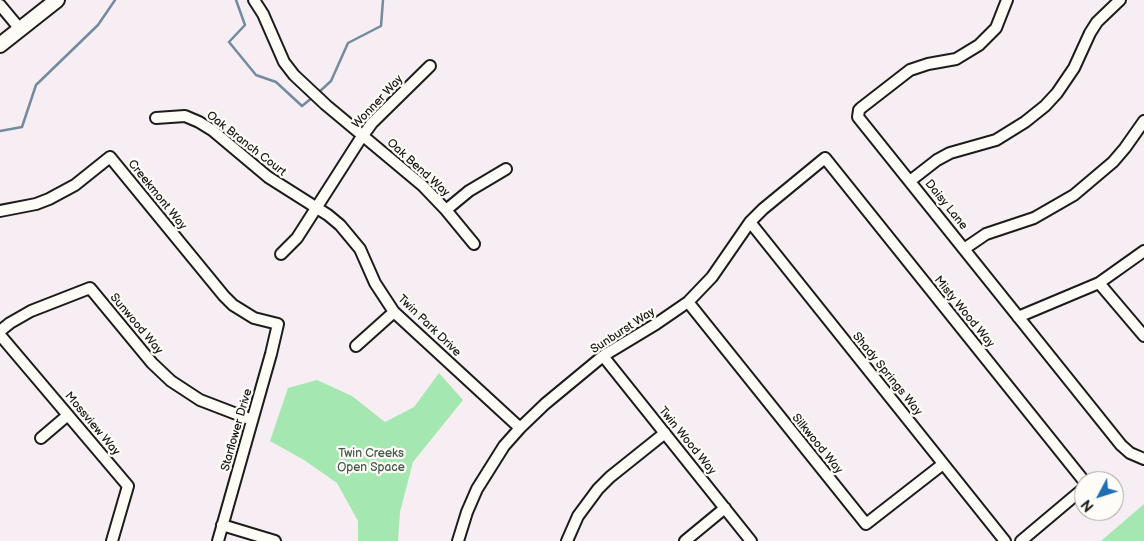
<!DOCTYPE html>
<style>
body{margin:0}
#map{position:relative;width:1144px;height:541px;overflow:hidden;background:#f6eef3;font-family:"Balsamiq Sans",sans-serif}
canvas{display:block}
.north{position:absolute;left:1074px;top:471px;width:50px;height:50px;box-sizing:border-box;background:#fdfcf7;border:1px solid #a3a29f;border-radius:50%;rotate:230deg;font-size:14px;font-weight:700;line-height:20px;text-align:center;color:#1c1c1c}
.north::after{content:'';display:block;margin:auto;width:18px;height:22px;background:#1f6fb2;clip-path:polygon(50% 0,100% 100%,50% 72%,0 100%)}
</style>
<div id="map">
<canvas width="1144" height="541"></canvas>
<div class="north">N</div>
</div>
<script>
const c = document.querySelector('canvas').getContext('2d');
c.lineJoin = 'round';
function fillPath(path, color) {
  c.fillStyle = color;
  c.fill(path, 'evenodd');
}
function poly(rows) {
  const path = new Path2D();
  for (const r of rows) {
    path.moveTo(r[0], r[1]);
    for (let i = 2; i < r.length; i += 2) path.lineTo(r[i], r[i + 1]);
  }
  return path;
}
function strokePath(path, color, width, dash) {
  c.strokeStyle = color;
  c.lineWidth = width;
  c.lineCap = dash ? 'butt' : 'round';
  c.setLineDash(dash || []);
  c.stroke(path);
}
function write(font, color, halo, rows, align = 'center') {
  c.font = font + ' "Balsamiq Sans",sans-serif';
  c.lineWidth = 4.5;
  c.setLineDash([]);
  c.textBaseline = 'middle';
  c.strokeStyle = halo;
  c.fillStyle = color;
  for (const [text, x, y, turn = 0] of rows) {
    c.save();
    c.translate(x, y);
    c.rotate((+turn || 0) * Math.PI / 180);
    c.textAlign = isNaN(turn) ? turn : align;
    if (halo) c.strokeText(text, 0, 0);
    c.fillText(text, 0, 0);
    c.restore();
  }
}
fillPath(poly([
 [439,373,463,400,413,462,400,512,398,541,358,541,358,521,337,483,304,460,270,441,288,388,317,380,352,396,385,422,414,407],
 [1144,504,1144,541,1101,541]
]), '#a4e7b1');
strokePath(poly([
 [236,0,245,25,229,42,256,75,276,82,302,106,313,97],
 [318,93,331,81,348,43,381,26,383,0],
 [0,131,22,127,36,85,98,25,115,0]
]), '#738a9f', 2.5);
const street = poly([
 [254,0,263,14,284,62,294,75,326,105,423,186,446,210,474,244],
 [1007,0,996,28,979,45,956,59,928,64,910,70,861,108,859,110,858,117,1121,445,1130,453,1144,459],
 [0,5,20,29],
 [156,118,185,116,199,122,212,130,268,177,328,215,340,225,360,249,375,283,394,312,520,428],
 [910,181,937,160,950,153,996,140,1025,122,1045,106,1057,93,1074,68,1090,33,1097,22,1120,0],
 [446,210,469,191,506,169],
 [0,211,36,204,49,199,75,185,110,157,224,296,233,305,254,318,278,324,271,354,218,541],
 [750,222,1005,541],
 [964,249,986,234,1034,218,1074,195,1113,162,1125,148,1144,121],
 [281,254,297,238,359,141,372,123,430,66],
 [1099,283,1144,336],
 [688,302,866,524,943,464],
 [1018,317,1099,283,1144,251],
 [0,331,10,323,31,311,90,288,152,363,171,381,200,400,252,420],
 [0,335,128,486,112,541],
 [356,346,394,312],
 [603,356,751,541],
 [41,438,68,415],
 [222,525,275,541],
 [458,541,467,512,477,489,504,446,520,428,545,404,603,356,656,324,688,302,712,277,750,222,763,209,825,158,1084,481],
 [567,541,578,516,598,489,610,477,665,433],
 [685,541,725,508],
 [1021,541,1084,488]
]);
const secondary = poly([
 [0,45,57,0]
]);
strokePath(street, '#1c1c1c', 14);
strokePath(secondary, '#1c1c1c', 18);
strokePath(street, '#fdfcf7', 10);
strokePath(secondary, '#fdfcf7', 14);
write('12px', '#1c1c1c', '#fdfcf7', [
 ["Wonner Way",378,102,-47],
 ["Oak Branch Court",246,144,38],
 ["Oak Bend Way",418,168,42],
 ["Creekmont Way",157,195,51],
 ["Daisy Lane",946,205,51],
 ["Misty Wood Way",964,312,51],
 ["Sunwood Way",136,324,50],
 ["Twin Park Drive",429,326,44],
 ["Sunburst Way",623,331,-33],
 ["Shady Springs Way",887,374,51],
 ["Mossview Way",92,424,50],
 ["Starflower Drive",237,430,-74],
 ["Twin Wood Way",687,441,51],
 ["Silkwood Way",817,444,51]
]);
write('12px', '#455949', '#fdfcf7', [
 ["Twin Creeks",371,454],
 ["Open Space",371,468]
]);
</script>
